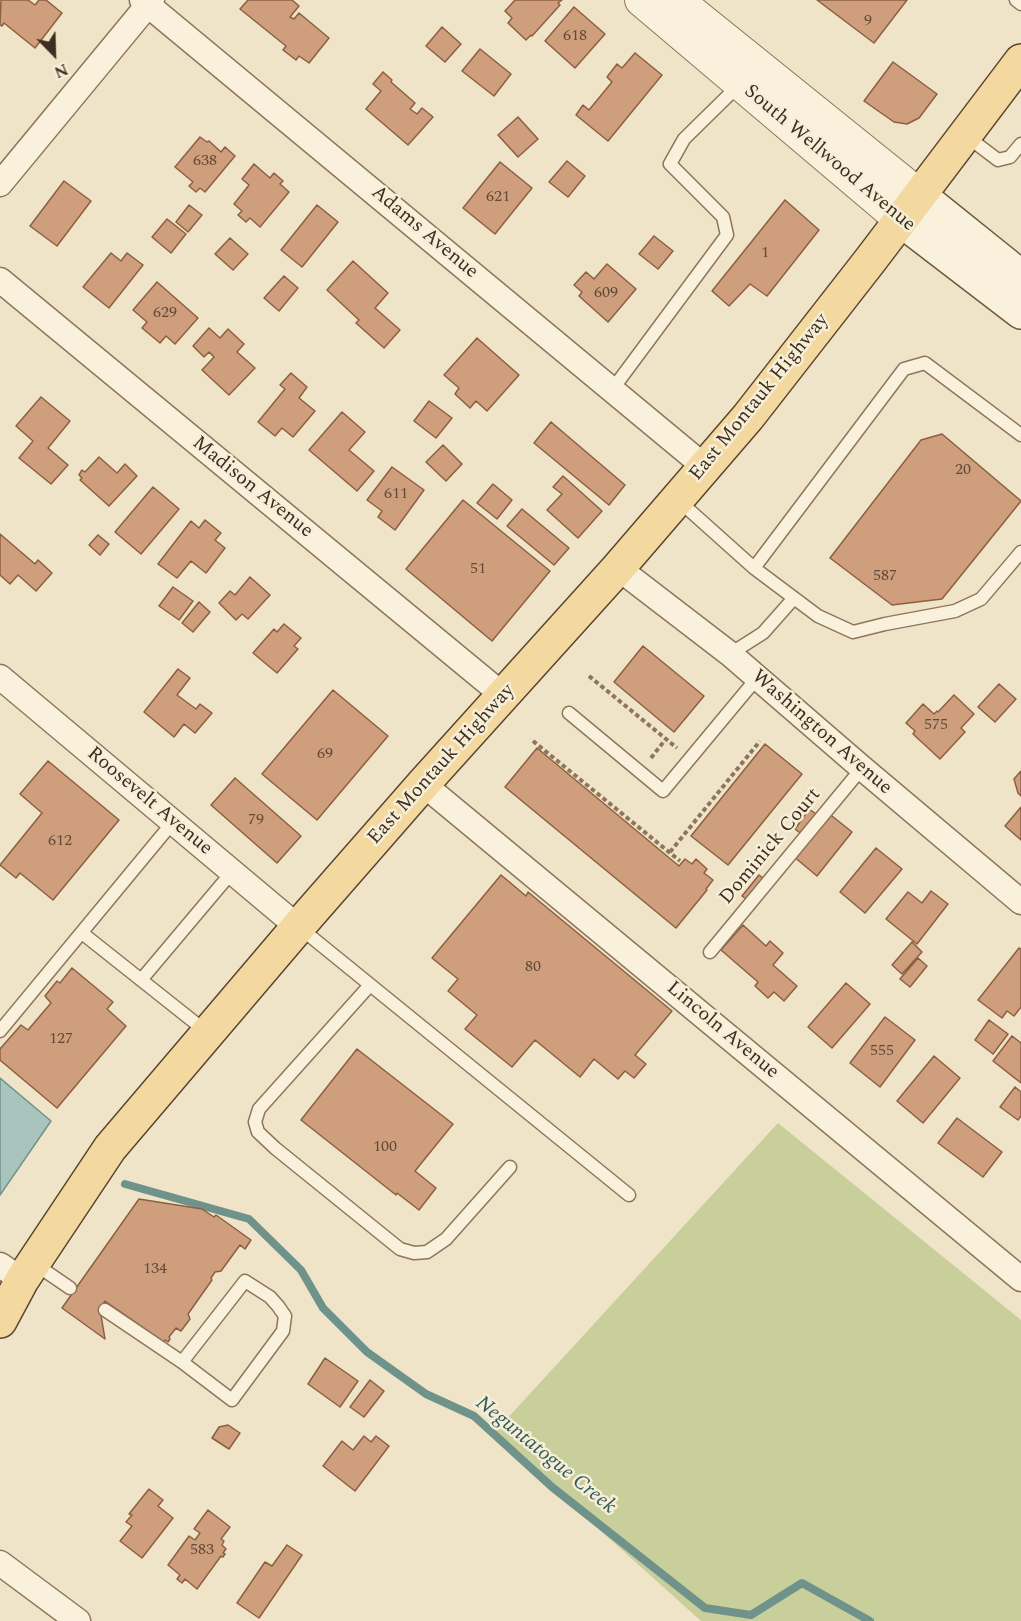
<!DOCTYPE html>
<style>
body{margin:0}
#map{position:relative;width:1021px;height:1621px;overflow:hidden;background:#f0e4c8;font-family:Spectral,serif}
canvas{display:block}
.north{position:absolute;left:24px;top:24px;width:60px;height:60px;-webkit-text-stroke:4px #f7eed8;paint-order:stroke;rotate:157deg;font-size:16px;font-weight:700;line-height:24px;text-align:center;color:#3d2e20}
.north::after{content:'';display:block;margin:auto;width:21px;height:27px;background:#3d2e20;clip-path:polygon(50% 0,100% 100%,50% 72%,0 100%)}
</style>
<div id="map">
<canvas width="1021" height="1621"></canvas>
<div class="north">N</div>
</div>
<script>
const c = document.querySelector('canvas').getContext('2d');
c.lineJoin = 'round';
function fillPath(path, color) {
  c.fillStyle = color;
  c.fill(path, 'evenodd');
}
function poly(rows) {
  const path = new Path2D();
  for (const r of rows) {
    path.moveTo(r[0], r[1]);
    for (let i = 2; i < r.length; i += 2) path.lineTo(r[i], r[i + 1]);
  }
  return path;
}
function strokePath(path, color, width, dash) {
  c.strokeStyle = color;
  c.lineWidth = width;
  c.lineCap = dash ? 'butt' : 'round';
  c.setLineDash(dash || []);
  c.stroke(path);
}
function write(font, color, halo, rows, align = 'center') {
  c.font = font + ' Spectral,serif';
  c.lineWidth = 5;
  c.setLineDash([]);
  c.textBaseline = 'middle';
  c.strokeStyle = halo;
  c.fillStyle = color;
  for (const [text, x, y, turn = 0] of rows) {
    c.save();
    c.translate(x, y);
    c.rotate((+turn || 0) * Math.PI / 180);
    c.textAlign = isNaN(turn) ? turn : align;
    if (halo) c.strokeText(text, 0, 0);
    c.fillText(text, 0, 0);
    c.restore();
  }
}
fillPath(poly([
 [778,1123,1021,1320,1021,1621,701,1621,493,1434]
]), '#c9cf9b');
const water = poly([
 [0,1078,51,1121,0,1195,0,1078]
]);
fillPath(water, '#a9c4bc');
strokePath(water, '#6f938a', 1.5);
strokePath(poly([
 [125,1184,249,1219,301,1270,323,1308,367,1352,426,1394,474,1416,552,1487,705,1608,751,1615,802,1583,870,1621]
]), '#6f938a', 8);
const building = poly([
 [1,0,28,0,35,5,39,0,46,0,62,13,35,48,4,23,2,26,0,25,1,0],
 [248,0,292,0,299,6,290,17,294,19,299,13,329,38,309,63,299,56,296,60,283,50,286,46,240,9,248,0],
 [515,0,562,0,558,3,560,5,532,36,531,35,526,40,508,23,512,18,505,11,515,0],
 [817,0,907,0,874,43,817,0],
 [574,7,605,34,575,68,545,41,574,7],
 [442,27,461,44,445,62,426,46,442,27],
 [480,49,511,74,494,96,462,71,480,49],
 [635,53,662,75,608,141,576,115,583,105,589,110,612,82,607,77,617,64,622,68,635,53],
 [893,62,937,94,919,118,907,124,894,122,864,101,893,62],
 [383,72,392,80,391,82,415,103,410,109,417,114,422,108,433,117,408,145,366,109,381,91,373,84,383,72],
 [518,117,538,139,518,157,498,135,518,117],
 [200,137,207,142,209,141,221,152,225,147,235,156,205,192,200,188,196,192,189,186,193,182,175,167,200,137],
 [567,161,585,176,568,197,549,182,567,161],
 [500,162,532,188,495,234,463,208,500,162],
 [254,164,270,178,274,173,283,181,280,184,289,192,260,227,250,218,246,222,238,215,242,211,234,204,249,185,242,179,254,164],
 [64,181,91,201,57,246,30,226,64,181],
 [785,200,819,230,767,296,750,284,729,306,712,291,785,200],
 [189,205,202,215,188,232,176,222,189,205],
 [317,205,338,222,302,267,281,250,317,205],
 [167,219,186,234,171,253,152,237,167,219],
 [654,236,673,251,658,269,639,254,654,236],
 [230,238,248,254,233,270,215,254,230,238],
 [111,253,121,261,127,253,143,265,109,308,83,287,111,253],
 [353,261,388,293,375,308,400,330,384,348,356,323,359,320,327,290,353,261],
 [607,264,636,289,608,322,579,296,582,292,574,285,586,272,594,279,607,264],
 [284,276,298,288,279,311,264,298,284,276],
 [157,282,198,318,175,344,166,336,160,343,142,328,147,322,133,310,157,282],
 [209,328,220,338,228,329,244,344,237,352,255,368,229,395,202,370,214,357,209,352,204,357,193,346,209,328],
 [477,338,519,375,487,411,476,401,470,408,455,394,459,388,444,375,477,338],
 [291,373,307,387,299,398,315,411,293,437,282,428,275,436,258,422,285,389,280,385,291,373],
 [41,397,70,421,48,448,68,465,51,484,19,458,33,441,16,426,41,397],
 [429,401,452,418,436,438,414,421,429,401],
 [342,412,365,432,349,450,374,471,357,491,309,450,342,412],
 [551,422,625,485,609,505,534,443,551,422],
 [942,434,1021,501,942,599,892,605,830,558,921,440,942,434],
 [443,445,462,464,446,481,426,462,443,445],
 [99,457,117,473,125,464,137,476,109,506,80,480,82,478,79,475,82,470,85,472,99,457],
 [392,467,424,490,395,530,378,517,382,511,367,500,392,467],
 [563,476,602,511,578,538,547,510,562,494,553,487,563,476],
 [493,484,512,500,497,519,477,503,493,484],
 [153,487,179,509,141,554,115,532,153,487],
 [463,500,550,571,492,641,406,569,463,500],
 [522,509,569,548,554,565,507,526,522,509],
 [205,520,221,533,215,540,225,548,206,573,191,561,177,578,158,564,191,521,199,528,205,520],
 [0,534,35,564,38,560,52,573,36,591,18,575,10,584,0,575,0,534],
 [98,535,109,544,100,555,89,545,98,535],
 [250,577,270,595,248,619,242,614,236,620,219,603,230,591,235,595,250,577],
 [173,587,193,601,179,620,159,606,173,587],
 [199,602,210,612,193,632,182,623,199,602],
 [284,624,301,638,294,646,298,649,277,673,253,653,274,629,277,632,284,624],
 [643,646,704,696,674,732,614,682,643,646],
 [178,669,190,678,177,695,196,709,200,704,212,713,195,733,184,724,174,737,144,712,178,669],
 [999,684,1016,699,995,722,978,707,999,684],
 [333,690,388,736,317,820,262,774,333,690],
 [954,695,974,714,961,728,965,732,940,759,913,734,915,731,906,723,923,704,934,714,937,711,938,712,954,695],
 [765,744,802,774,728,865,691,836,765,744],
 [537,748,679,866,685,859,692,864,696,859,707,869,704,873,713,880,706,889,707,890,676,928,505,787,537,748],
 [48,761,119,820,53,900,20,873,16,878,0,865,42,813,20,794,48,761],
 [1021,771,1021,796,1018,793,1014,779,1021,771],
 [235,778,301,836,277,863,211,805,235,778],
 [1021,807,1021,840,1005,826,1021,807],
 [809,809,819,816,804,836,795,829,809,809],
 [827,812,852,832,817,876,793,856,827,812],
 [876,848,902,869,865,913,840,892,876,848],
 [501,875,526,896,528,892,672,1011,635,1055,646,1064,634,1078,625,1071,618,1079,594,1059,580,1077,535,1040,512,1067,465,1029,477,1015,448,991,458,979,432,958,501,875],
 [759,875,767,881,750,902,742,896,759,875],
 [931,891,948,904,917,944,886,919,908,892,922,903,931,891],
 [743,925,766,946,770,941,783,953,773,965,797,986,784,1001,774,992,768,998,755,986,758,982,721,950,743,925],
 [912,942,922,952,902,974,892,965,912,942],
 [1019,948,1021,949,1021,1007,1014,1016,1007,1011,1002,1018,978,1000,1019,948],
 [918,958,927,966,910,987,900,979,918,958],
 [72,968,113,1002,107,1009,126,1026,57,1108,0,1060,0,1049,21,1025,28,1030,51,1003,45,996,57,981,60,983,72,968],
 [846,983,870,1004,832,1048,808,1027,846,983],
 [885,1017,915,1040,880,1087,850,1063,885,1017],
 [989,1020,1008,1034,993,1054,975,1040,989,1020],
 [1012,1036,1021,1043,1021,1083,993,1061,1012,1036],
 [357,1049,453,1124,415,1171,436,1188,419,1210,397,1193,396,1195,301,1120,357,1049],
 [934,1056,960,1078,923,1123,897,1101,934,1056],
 [1015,1087,1021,1092,1021,1116,1018,1120,1000,1107,1015,1087],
 [957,1118,1002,1152,983,1177,938,1143,957,1118],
 [139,1199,202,1209,214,1217,216,1215,251,1240,245,1249,240,1245,221,1271,215,1272,211,1278,212,1280,188,1314,190,1319,181,1331,176,1328,169,1337,170,1339,168,1342,165,1340,164,1342,105,1301,100,1309,105,1339,62,1308,139,1199],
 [325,1358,358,1381,340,1407,308,1384,325,1358],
 [370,1380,384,1391,364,1417,350,1407,370,1380],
 [228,1425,240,1433,229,1449,212,1438,219,1427,228,1425],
 [364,1436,371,1442,376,1436,389,1446,355,1491,323,1466,342,1441,353,1450,364,1436],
 [149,1489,163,1500,158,1506,173,1518,142,1558,120,1541,132,1526,126,1522,132,1515,129,1514,149,1489],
 [208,1510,230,1527,221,1539,224,1541,222,1545,226,1549,223,1553,225,1554,223,1557,221,1556,197,1589,185,1579,182,1583,177,1579,180,1575,168,1565,189,1536,195,1540,200,1533,194,1529,208,1510],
 [287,1545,302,1555,259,1618,237,1603,265,1562,272,1566,287,1545]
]);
fillPath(building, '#cf9f7d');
strokePath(building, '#8d5f41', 1.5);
const service = poly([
 [1016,0,1021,4],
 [965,135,998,160,1010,157,1021,144],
 [612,390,727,235,723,217,670,164,684,139,739,85],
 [678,500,754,568,818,616,853,632,885,624,955,611,981,599,1021,552],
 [754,568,904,369,925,363,1021,435],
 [730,654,763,633,794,598],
 [569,713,663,791,757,678],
 [299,927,629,1195],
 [82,933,208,1033],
 [710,952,862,768],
 [141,980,232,872],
 [370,985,259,1109,255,1122,258,1132,275,1148,400,1249,414,1253,427,1252,446,1239,510,1167],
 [0,1031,173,822],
 [35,1264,70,1288],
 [105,1310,182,1362,232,1400,283,1331,285,1316,278,1306,270,1297,245,1281,182,1362]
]);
const minor = poly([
 [142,0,705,467],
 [0,184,152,0],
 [0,280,504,696],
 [618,568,730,654,862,768,1021,902],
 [0,677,298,927],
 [423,784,1021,1279],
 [0,1265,22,1280],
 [0,1563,78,1621]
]);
const tertiary = poly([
 [641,0,901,220],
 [677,0,919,195]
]);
const secondary = poly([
 [919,195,1021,277],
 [901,220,1021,312]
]);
const primary = poly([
 [0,1321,22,1280,110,1148,298,927,423,784,618,568,748,417,872,258,1021,61]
]);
strokePath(service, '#8d765c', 15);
strokePath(minor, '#8d765c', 27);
strokePath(tertiary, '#8d765c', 34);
strokePath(secondary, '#6f573f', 36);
strokePath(primary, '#5b4430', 36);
strokePath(poly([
 [589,676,677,748],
 [533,741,680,861],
 [651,758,665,740],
 [670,852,760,741]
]), '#8d765c', 4, [4.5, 3]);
strokePath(service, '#faf1dc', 12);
strokePath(minor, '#faf1dc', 24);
strokePath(tertiary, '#faf1dc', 32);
strokePath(secondary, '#faf1dc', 33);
strokePath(primary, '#f3d9a0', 33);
write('16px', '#624a37', null, [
 ["9",868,22],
 ["618",575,37],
 ["638",205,162],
 ["621",498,198],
 ["1",765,254],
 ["609",606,294],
 ["629",165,314],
 ["20",963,471],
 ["611",396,495],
 ["51",478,570],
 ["587",885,577],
 ["575",936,726],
 ["69",325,755],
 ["79",256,821],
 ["612",60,842],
 ["80",533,968],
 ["127",61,1040],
 ["555",882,1052],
 ["100",385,1148],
 ["134",155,1270],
 ["583",202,1551]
]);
write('20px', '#3d2e20', '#f7eed8', [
 ["South Wellwood Avenue",829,159,40],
 ["Adams Avenue",424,233,40],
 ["East Montauk Highway",760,398,-51],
 ["Madison Avenue",252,488,39],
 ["Washington Avenue",821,733,41],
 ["East Montauk Highway",442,765,-48],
 ["Roosevelt Avenue",149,802,40],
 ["Dominick Court",771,847,-50],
 ["Lincoln Avenue",722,1031,40]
]);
write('italic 21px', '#2f5d5a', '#f7eed8', [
 ["Neguntatogue Creek",545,1456,39]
]);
</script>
